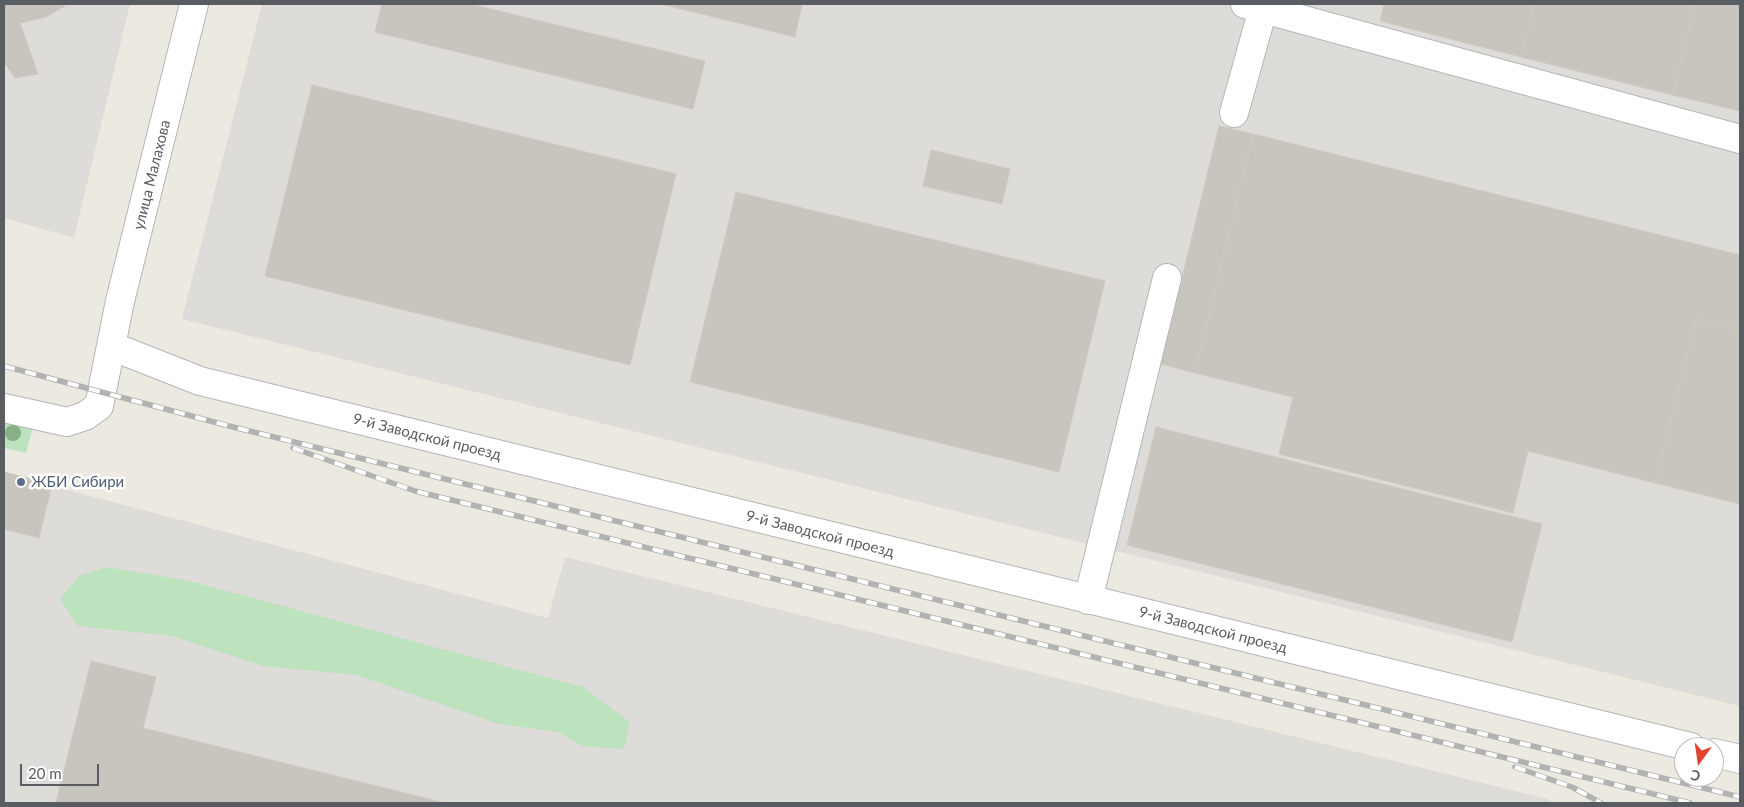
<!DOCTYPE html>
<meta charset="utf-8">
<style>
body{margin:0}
#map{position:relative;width:1744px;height:807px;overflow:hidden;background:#ebe9e0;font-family:Lato,sans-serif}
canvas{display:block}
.frame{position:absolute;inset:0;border:5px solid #595c60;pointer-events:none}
.north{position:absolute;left:1674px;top:737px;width:50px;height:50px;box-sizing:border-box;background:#fff;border:1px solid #bdbebf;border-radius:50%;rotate:194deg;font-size:14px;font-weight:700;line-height:20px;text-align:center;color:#595c60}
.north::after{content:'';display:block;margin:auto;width:18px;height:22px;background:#df4332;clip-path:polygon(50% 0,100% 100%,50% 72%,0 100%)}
.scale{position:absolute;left:20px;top:764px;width:79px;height:22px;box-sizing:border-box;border:2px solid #595c60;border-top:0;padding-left:6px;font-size:15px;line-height:18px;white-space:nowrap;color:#595c60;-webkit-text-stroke:4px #fff;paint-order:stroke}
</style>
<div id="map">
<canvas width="1744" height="807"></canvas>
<div class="frame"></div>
<div class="north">С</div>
<div class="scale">20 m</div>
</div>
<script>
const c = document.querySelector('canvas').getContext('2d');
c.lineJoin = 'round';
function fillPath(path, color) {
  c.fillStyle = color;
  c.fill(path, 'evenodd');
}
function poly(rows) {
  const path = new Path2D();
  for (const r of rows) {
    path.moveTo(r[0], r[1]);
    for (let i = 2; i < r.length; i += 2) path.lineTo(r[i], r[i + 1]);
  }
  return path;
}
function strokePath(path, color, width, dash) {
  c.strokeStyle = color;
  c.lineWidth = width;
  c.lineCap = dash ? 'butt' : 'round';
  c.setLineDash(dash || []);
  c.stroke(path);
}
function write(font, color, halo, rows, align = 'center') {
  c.font = font + ' Lato,sans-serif';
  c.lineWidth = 5;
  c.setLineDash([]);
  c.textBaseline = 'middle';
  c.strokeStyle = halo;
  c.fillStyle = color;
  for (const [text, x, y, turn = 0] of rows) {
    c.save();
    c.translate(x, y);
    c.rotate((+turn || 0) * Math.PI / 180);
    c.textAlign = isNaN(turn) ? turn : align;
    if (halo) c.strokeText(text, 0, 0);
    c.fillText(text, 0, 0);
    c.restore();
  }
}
fillPath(poly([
 [4,4,130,4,74,238,4,218],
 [262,4,1740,4,1740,706,182,319],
 [4,473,548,618,565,557,1544,798,1555,803,4,803]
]), '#dedcd8');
fillPath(poly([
 [4,419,33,427,26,453,4,448],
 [106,567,190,581,583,687,630,722,624,749,583,746,558,732,499,724,356,675,263,666,172,636,78,626,60,599,79,576]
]), '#bde2be');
const building = poly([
 [4,4,64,4,65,6,46,17,20,23,38,74,15,78,4,62,4,4],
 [382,4,470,4,705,61,693,109,375,32,382,4],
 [661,4,802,4,795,37,661,4],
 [1384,4,1534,4,1521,57,1380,21,1384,4],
 [1534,4,1695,4,1673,95,1521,57,1534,4],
 [1695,4,1740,4,1740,111,1673,95,1695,4],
 [312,85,676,174,630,365,265,276,312,85],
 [1219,126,1253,134,1195,373,1161,364,1219,126],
 [1253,134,1740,255,1740,330,1696,319,1655,483,1528,451,1513,513,1279,454,1293,397,1195,373,1253,134],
 [931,150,1010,169,1002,204,923,186,931,150],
 [736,192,1105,281,1059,472,690,382,736,192],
 [1696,319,1740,330,1740,504,1655,483,1696,319],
 [1156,427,1542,524,1512,642,1127,545,1156,427],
 [4,472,52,484,39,538,4,529,4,472],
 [91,661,156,677,143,728,445,803,56,803,91,661]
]);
fillPath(building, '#c8c5bf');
strokePath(building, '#cfcabf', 1);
const minor = poly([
 [1245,4,1740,139],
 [1234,113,1263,9],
 [111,346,200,381,1691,747],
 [4,408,67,422,85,416,99,406,120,301,194,4],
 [1088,600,1167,278],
 [1714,753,1740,759]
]);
strokePath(minor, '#b3b6ba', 30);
strokePath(minor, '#fff', 28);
const rail = poly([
 [4,366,229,426,1740,797],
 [293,448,415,491,1690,803],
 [1515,767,1572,787,1601,803]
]);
strokePath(rail, '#b1b2b2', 5.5);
strokePath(rail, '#fff', 4, [11]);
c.fillStyle = '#89af86';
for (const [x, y] of [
 [13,433]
]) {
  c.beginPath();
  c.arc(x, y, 8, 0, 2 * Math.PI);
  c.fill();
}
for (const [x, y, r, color] of [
 [21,482,5,"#5c6f8a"]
]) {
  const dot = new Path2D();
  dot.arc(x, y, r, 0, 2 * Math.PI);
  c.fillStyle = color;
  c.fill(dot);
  strokePath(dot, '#fff', 2);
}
write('15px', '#595c60', '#fff', [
 ["улица Малахова",152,175,-76],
 ["9-й Заводской проезд",427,437,14],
 ["9-й Заводской проезд",820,534,14],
 ["9-й Заводской проезд",1213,630,14]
]);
write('15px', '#4e5e75', '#fff', [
 ["ЖБИ Сибири",31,482]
], 'left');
</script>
